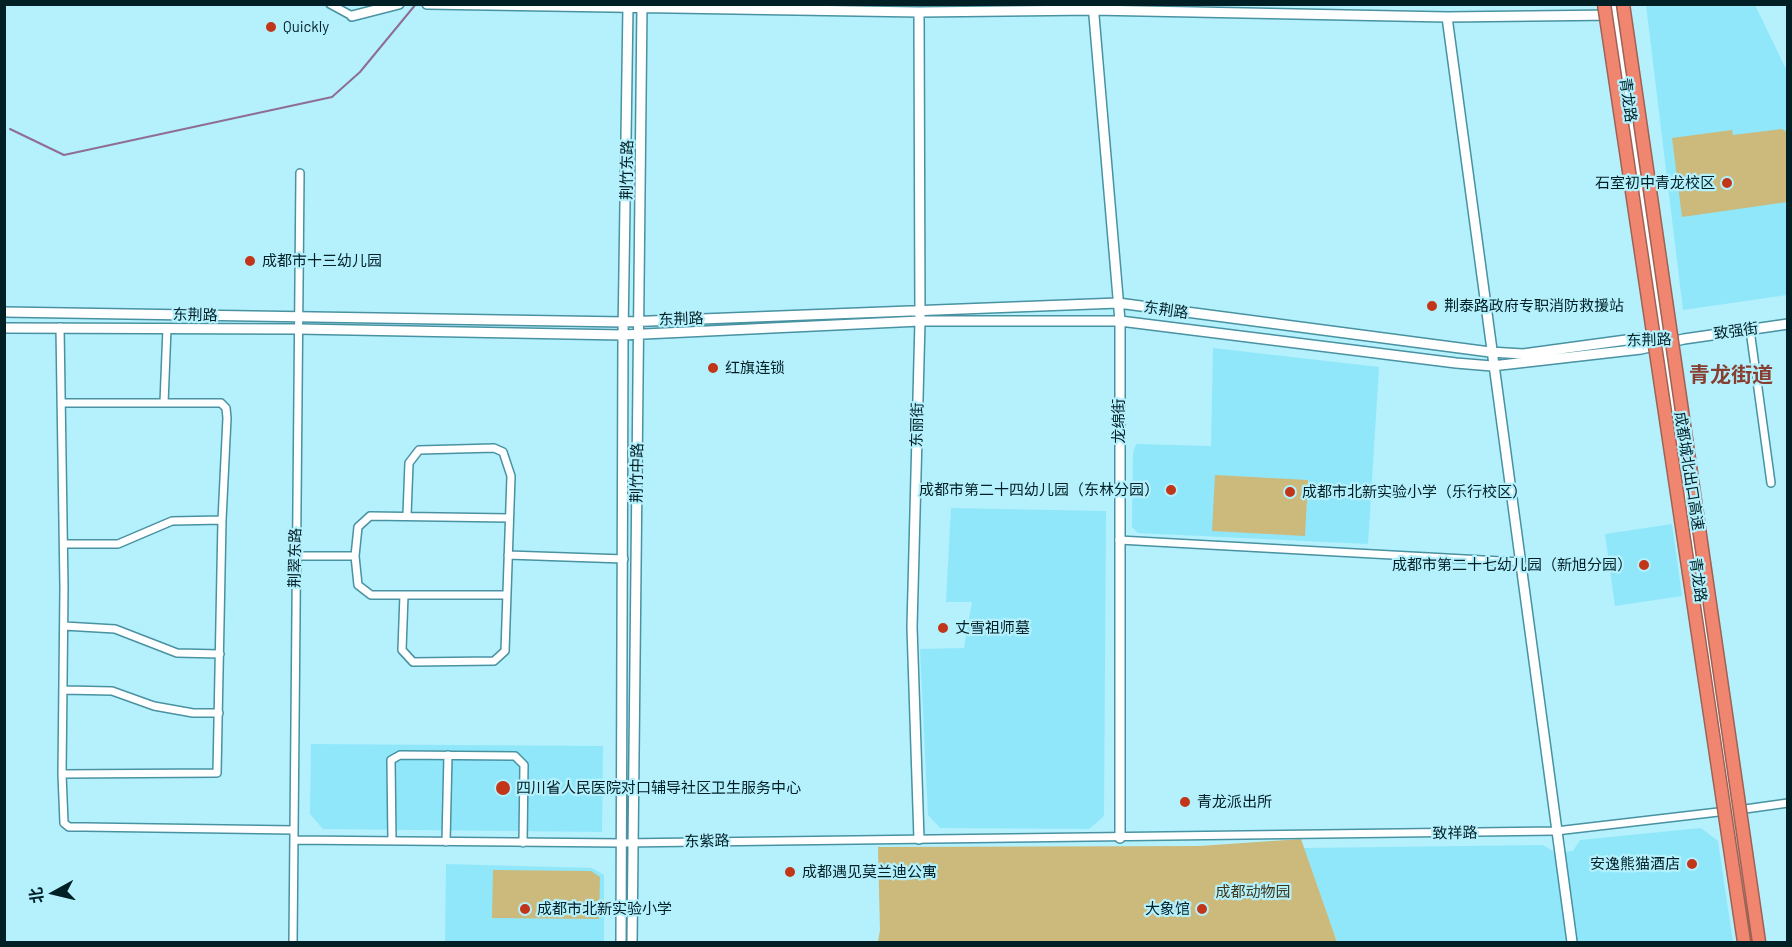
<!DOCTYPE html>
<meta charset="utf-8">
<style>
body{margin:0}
#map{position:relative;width:1792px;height:947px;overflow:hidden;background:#b5f0fd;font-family:Barlow,"Noto Sans SC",sans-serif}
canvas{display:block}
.frame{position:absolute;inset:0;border:6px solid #012026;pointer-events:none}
.north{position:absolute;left:24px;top:863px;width:60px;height:60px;-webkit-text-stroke:4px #b5f0fd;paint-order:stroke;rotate:262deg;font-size:16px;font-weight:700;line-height:24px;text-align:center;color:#012026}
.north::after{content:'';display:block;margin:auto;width:21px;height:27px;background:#012026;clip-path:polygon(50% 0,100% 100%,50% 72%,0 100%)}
</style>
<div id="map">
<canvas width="1792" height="947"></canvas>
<div class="frame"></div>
<div class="north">北</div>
</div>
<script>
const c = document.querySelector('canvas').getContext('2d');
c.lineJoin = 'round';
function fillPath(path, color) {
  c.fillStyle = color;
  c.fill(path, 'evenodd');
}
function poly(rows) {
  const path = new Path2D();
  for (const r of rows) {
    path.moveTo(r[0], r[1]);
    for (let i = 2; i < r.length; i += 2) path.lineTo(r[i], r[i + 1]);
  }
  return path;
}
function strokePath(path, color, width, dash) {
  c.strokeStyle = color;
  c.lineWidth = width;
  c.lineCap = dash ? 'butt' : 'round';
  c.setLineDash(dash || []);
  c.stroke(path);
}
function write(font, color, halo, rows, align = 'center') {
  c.font = font + ' Barlow,"Noto Sans SC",sans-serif';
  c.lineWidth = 4.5;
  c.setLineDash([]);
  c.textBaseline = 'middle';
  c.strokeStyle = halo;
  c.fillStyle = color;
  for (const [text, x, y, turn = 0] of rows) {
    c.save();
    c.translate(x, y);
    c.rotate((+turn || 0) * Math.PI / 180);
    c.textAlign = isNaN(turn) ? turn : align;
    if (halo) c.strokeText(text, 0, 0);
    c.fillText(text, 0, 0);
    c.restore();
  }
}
fillPath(poly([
 [1646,5,1755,5,1787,71,1787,295,1683,310],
 [1213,348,1379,367,1368,544,1138,533,1132,527,1133,453,1136,444,1211,446],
 [951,508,1106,511,1104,816,1089,829,940,828,928,815,920,649,964,648,972,602,946,602],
 [1672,524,1682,596,1615,606,1605,534],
 [311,744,603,746,602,832,323,829,310,814],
 [1701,828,1718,841,1733,942,1337,942,1304,848,1543,845,1556,853,1573,851,1580,840],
 [446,864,592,868,604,875,604,942,445,942]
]), '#90e7fa');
fillPath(poly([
 [1782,129,1787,132,1787,202,1682,217,1672,138,1732,130,1733,135],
 [1215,475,1308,480,1305,536,1212,531],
 [1301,839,1337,942,878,942,880,930,878,847,1199,846],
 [493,870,591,871,600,877,599,919,492,918]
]), '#ccb97c');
strokePath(poly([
 [10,129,64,155,332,97,360,72,416,4]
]), '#8e6e92', 2);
const street = poly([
 [330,4,352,16],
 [60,327,64,588,62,774,64,823,69,827,84,827,294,830],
 [1750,330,1771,483],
 [61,403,221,403,226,408,227,418,222,520,217,773,62,774],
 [164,403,167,328],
 [1119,540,1519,562],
 [64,544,118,544,172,521,222,520],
 [508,555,624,559],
 [295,556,355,556],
 [404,595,402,650,413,662,494,661,505,651,511,476,503,452,494,448,419,450,409,463,407,515],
 [506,595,371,595,358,585,355,556,358,527,370,516,509,518],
 [64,626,115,629,177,653,220,654],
 [64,690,112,691,154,706,193,713,219,713],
 [1738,810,1788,803],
 [294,840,622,843,1556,831,1727,811],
 [392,841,391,760,400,755,515,756,524,765,523,843],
 [446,842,448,755],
 [293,942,300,173]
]);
const secondary = poly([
 [427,4,919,12,1093,10,1447,17,1615,15],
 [1093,4,1120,321,1120,838],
 [1614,4,1752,942],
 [352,16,399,4],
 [1447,17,1572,942],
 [4,312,624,322,1118,303,1490,352,1523,354,1641,338,1673,338],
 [4,328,299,329,623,335,920,321,1120,321,1456,363,1492,366,1641,349,1684,339,1788,324],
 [919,839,912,627,920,321,919,12],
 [621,942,623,335,628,6],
 [632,942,642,4]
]);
strokePath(street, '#4892a2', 10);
strokePath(secondary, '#4892a2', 12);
strokePath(street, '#fff', 7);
strokePath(secondary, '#fff', 9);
const highwayBridge = poly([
 [1604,4,1744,942],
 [1623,4,1759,942]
]);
strokePath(highwayBridge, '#9c6255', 15, []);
strokePath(highwayBridge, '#f0866f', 12);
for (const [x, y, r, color] of [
 [271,27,6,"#c13619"],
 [1727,183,6,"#c13619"],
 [250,261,6,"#c13619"],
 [1432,306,6,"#c13619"],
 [713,368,6,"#c13619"],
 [1171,490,6,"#c13619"],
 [1290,492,6,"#c13619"],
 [1644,565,6,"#c13619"],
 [943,628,6,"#c13619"],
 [503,788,8,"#c13619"],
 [1185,802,6,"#c13619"],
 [1692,864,6,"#c13619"],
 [790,872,6,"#c13619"],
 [525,909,6,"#c13619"],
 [1202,909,6,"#c13619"]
]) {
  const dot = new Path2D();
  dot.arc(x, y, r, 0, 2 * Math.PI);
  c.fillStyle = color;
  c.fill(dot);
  strokePath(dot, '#b5f0fd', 2);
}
write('15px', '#012026', '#b5f0fd', [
 ["Quickly",283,27],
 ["石室初中青龙校区",1715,183,"right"],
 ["成都市十三幼儿园",262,261],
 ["荆泰路政府专职消防救援站",1444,306],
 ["红旗连锁",725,368],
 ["成都市第二十四幼儿园（东林分园）",1159,490,"right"],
 ["成都市北新实验小学（乐行校区）",1302,492],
 ["成都市第二十七幼儿园（新旭分园）",1632,565,"right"],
 ["丈雪祖师墓",955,628],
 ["四川省人民医院对口辅导社区卫生服务中心",516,788],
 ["青龙派出所",1197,802],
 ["安逸熊猫酒店",1680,864,"right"],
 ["成都遇见莫兰迪公寓",802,872],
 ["成都市北新实验小学",537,909],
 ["大象馆",1190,909,"right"]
], 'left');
write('15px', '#012026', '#b5f0fd', [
 ["青龙路",1628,100,82],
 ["荆竹东路",627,170,-89],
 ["东荆路",1166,310,8],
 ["东荆路",195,315,1],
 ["东荆路",681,319,-2],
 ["致强街",1736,331,-8],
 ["东荆路",1649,340,-2],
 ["龙绵街",1119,421,-90],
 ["东丽街",917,425,-89],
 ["成都城北出口高速",1689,471,81],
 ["荆竹中路",637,473,-89],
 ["荆翠东路",295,558,-89],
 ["青龙路",1698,580,82],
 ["致祥路",1455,833,-1],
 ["东紫路",707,841,-1]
]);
write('15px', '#3f3616', '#b5f0fd', [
 ["成都动物园",1253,892]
]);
write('bold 21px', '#863f31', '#b5f0fd', [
 ["青龙街道",1731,375]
]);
</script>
